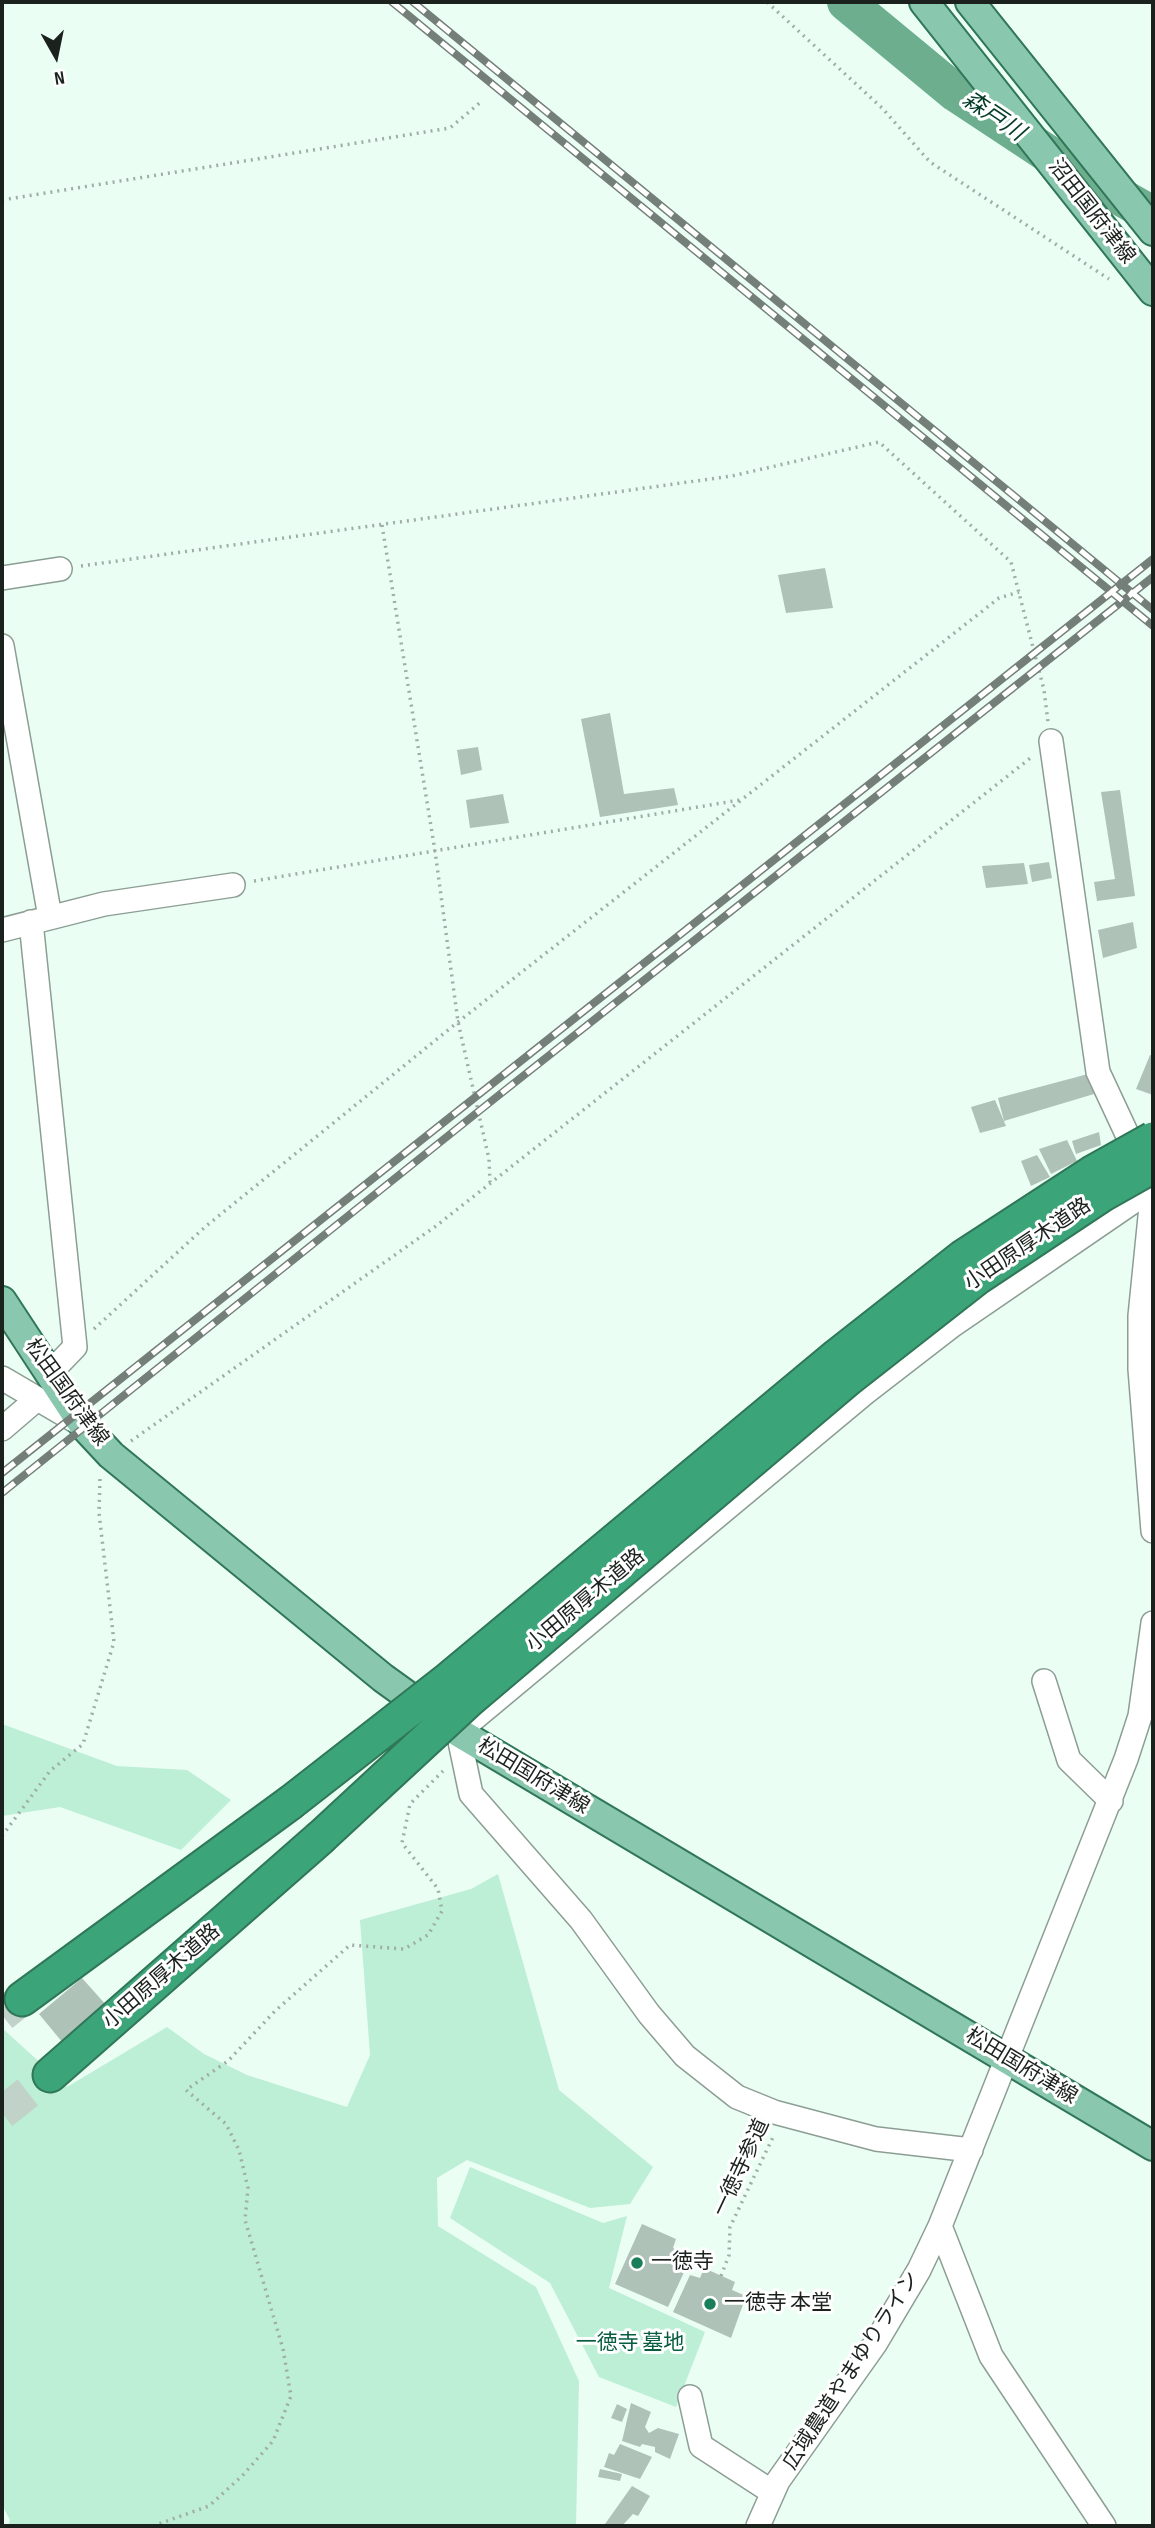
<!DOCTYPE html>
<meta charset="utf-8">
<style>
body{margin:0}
#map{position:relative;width:1155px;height:2528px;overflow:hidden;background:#ebfef4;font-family:"Sofia Sans Condensed",sans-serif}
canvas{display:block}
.frame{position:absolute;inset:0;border:4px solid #1b221e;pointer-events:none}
.north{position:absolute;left:21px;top:21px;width:70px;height:70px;-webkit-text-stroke:5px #fff;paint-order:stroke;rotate:171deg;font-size:19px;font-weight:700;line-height:28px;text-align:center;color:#1b221e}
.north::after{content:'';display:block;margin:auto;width:24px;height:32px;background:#1b221e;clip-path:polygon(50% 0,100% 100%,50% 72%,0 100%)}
</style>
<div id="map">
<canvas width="1155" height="2528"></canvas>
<div class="frame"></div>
<div class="north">N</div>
</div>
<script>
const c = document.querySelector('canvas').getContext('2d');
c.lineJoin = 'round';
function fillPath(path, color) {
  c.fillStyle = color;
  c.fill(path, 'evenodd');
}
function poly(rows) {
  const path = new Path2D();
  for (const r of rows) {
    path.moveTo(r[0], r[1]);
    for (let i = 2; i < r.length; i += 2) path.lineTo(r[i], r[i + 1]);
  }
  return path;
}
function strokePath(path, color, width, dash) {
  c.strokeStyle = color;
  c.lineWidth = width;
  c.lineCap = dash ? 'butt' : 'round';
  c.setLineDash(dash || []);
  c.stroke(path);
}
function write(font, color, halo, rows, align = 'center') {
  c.font = font + ' "Sofia Sans Condensed","Noto Sans JP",sans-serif';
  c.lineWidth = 6;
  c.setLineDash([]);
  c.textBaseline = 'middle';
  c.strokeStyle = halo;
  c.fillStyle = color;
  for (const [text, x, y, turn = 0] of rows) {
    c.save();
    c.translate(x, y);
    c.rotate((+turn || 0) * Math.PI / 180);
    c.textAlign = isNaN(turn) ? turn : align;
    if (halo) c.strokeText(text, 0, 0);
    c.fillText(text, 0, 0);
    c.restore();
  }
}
fillPath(poly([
 [2,1724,117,1766,187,1770,231,1800,181,1850,60,1807,2,1816],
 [498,1874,559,2090,653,2167,630,2204,590,2208,467,2160,437,2178,438,2226,536,2287,579,2381,576,2526,8,2526,10,2520,2,2505,2,2028,67,2087,167,2027,204,2054,247,2075,347,2107,370,2055,360,1920,471,1889],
 [470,2167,603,2223,627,2216,609,2288,705,2332,676,2407,599,2377,550,2283,450,2218]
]), '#bcefd5');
strokePath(poly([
 [846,2,956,93,1068,167,1142,209]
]), '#6dae8f', 38);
fillPath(poly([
 [825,568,833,608,786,613,778,575],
 [610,713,624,794,674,788,678,805,600,817,581,719],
 [478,747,482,770,461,775,457,750],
 [1120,790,1135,896,1097,901,1094,882,1115,879,1101,792],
 [503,794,509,823,470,828,466,800],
 [1049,862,1052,878,1032,882,1029,865],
 [1024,863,1028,884,986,888,982,866],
 [1133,922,1137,948,1103,958,1098,930],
 [1150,1055,1153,1056,1153,1095,1136,1089],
 [1088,1074,1094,1094,1004,1121,998,1098],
 [995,1100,1006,1126,980,1133,971,1107],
 [1099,1132,1101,1145,1076,1154,1072,1141],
 [1067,1140,1077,1161,1051,1174,1039,1149],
 [1037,1155,1050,1177,1031,1186,1021,1161],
 [82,1978,107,2006,63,2043,39,2014],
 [642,2224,676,2239,673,2248,691,2257,668,2307,615,2284],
 [704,2268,735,2282,732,2290,746,2296,731,2338,673,2312,690,2275,700,2278],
 [631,2403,651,2412,645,2427,649,2433,658,2428,679,2434,670,2459,655,2452,655,2447,642,2444,640,2447,622,2441],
 [617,2404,627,2409,622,2422,611,2418],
 [620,2444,652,2457,640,2479,604,2467,609,2453,614,2455],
 [600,2469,622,2474,620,2481,598,2477],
 [632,2486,650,2496,638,2516,633,2514,622,2526,605,2524]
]), '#afc2b8');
strokePath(poly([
 [2,2015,22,1999],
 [2,2113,50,2075]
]), '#c1d2c9', 33, [33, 17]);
const minor = poly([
 [2,578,60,569],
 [2,646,50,917],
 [1051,741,1098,1072,1140,1162],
 [31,922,75,1347,50,1373],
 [2,930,104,904,233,885],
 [1153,1187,1140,1316,1140,1369,1153,1531],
 [2,1378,84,1426],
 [2,1429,37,1399],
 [1044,1681,1069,1760,1111,1801],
 [971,2150,876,2139,774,2112,737,2097,685,2056,649,2014,581,1920,471,1794,458,1732,865,1393,953,1325,1153,1188],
 [940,2226,991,2356,1104,2526],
 [690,2397,701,2446,772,2492],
 [758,2526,778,2481,875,2344,919,2270,940,2226,1126,1759,1140,1716,1153,1623]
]);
const major = poly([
 [924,2,1153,291],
 [970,2,1153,231],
 [2,1301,84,1426,111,1455,383,1678,458,1732,1153,2146]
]);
const highway = poly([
 [22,1999,290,1803],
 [50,2075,320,1838]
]);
strokePath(minor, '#8c9e94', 26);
strokePath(major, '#307658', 32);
strokePath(highway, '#307658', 37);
strokePath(poly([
 [767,2,882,108,930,162,1109,279],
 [2,200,450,128,483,100],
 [382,525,435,851,458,1022,489,1159,490,1182],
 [81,566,732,476,879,442,1011,562,1044,690,1048,722],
 [254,881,740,800],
 [94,1329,205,1227,458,1022,999,598,1019,592],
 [131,1441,436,1226,1033,756],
 [2,1836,50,1771,83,1744,114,1642,99,1513,100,1477],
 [721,2276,729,2255,730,2227,774,2135],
 [153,2526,209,2506,242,2476,273,2441,291,2396,283,2349,245,2220,248,2188,239,2150,226,2124,186,2090,228,2061,275,2011,350,1945,404,1949,428,1935,442,1911,438,1889,402,1843,410,1804,443,1771]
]), '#9fada6', 3.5, [2, 5]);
strokePath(minor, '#fff', 23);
strokePath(major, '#89c8ae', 28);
strokePath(highway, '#3ba478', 33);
const rail = poly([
 [392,2,1153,626],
 [413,2,1153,610],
 [2,1473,1153,559],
 [2,1493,494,1099,1153,577]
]);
strokePath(rail, '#737f78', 8);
strokePath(rail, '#fff', 5, [16]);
const highwayBridge = poly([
 [290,1803,449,1679,837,1356,963,1257,1092,1173,1153,1139],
 [320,1838,469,1700,849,1378,978,1277,1103,1194,1153,1166]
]);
strokePath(highwayBridge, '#307658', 37, []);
strokePath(highwayBridge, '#3ba478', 33);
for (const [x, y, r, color] of [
 [637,2263,7,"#197f59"],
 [710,2304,7,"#197f59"]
]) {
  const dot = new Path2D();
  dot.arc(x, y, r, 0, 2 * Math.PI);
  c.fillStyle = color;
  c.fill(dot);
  strokePath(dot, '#fff', 2.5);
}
write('21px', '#1b221e', '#fff', [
 ["沼田国府津線",1091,212,52],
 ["小田原厚木道路",1028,1245,-34],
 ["松田国府津線",66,1393,54],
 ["小田原厚木道路",586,1601,-40],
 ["松田国府津線",533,1777,31],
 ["小田原厚木道路",162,1977,-41],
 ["松田国府津線",1021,2067,31],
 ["一徳寺参道",742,2168,-65],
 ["広域農道やまゆりライン",852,2371,-57]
]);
write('21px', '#1b221e', '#fff', [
 ["一徳寺",651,2263],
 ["一徳寺 本堂",724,2304]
], 'left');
write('21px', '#065d3f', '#fff', [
 ["一徳寺 墓地",630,2344]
]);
write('italic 23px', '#033c27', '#fff', [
 ["森戸川",993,117,34]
]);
</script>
